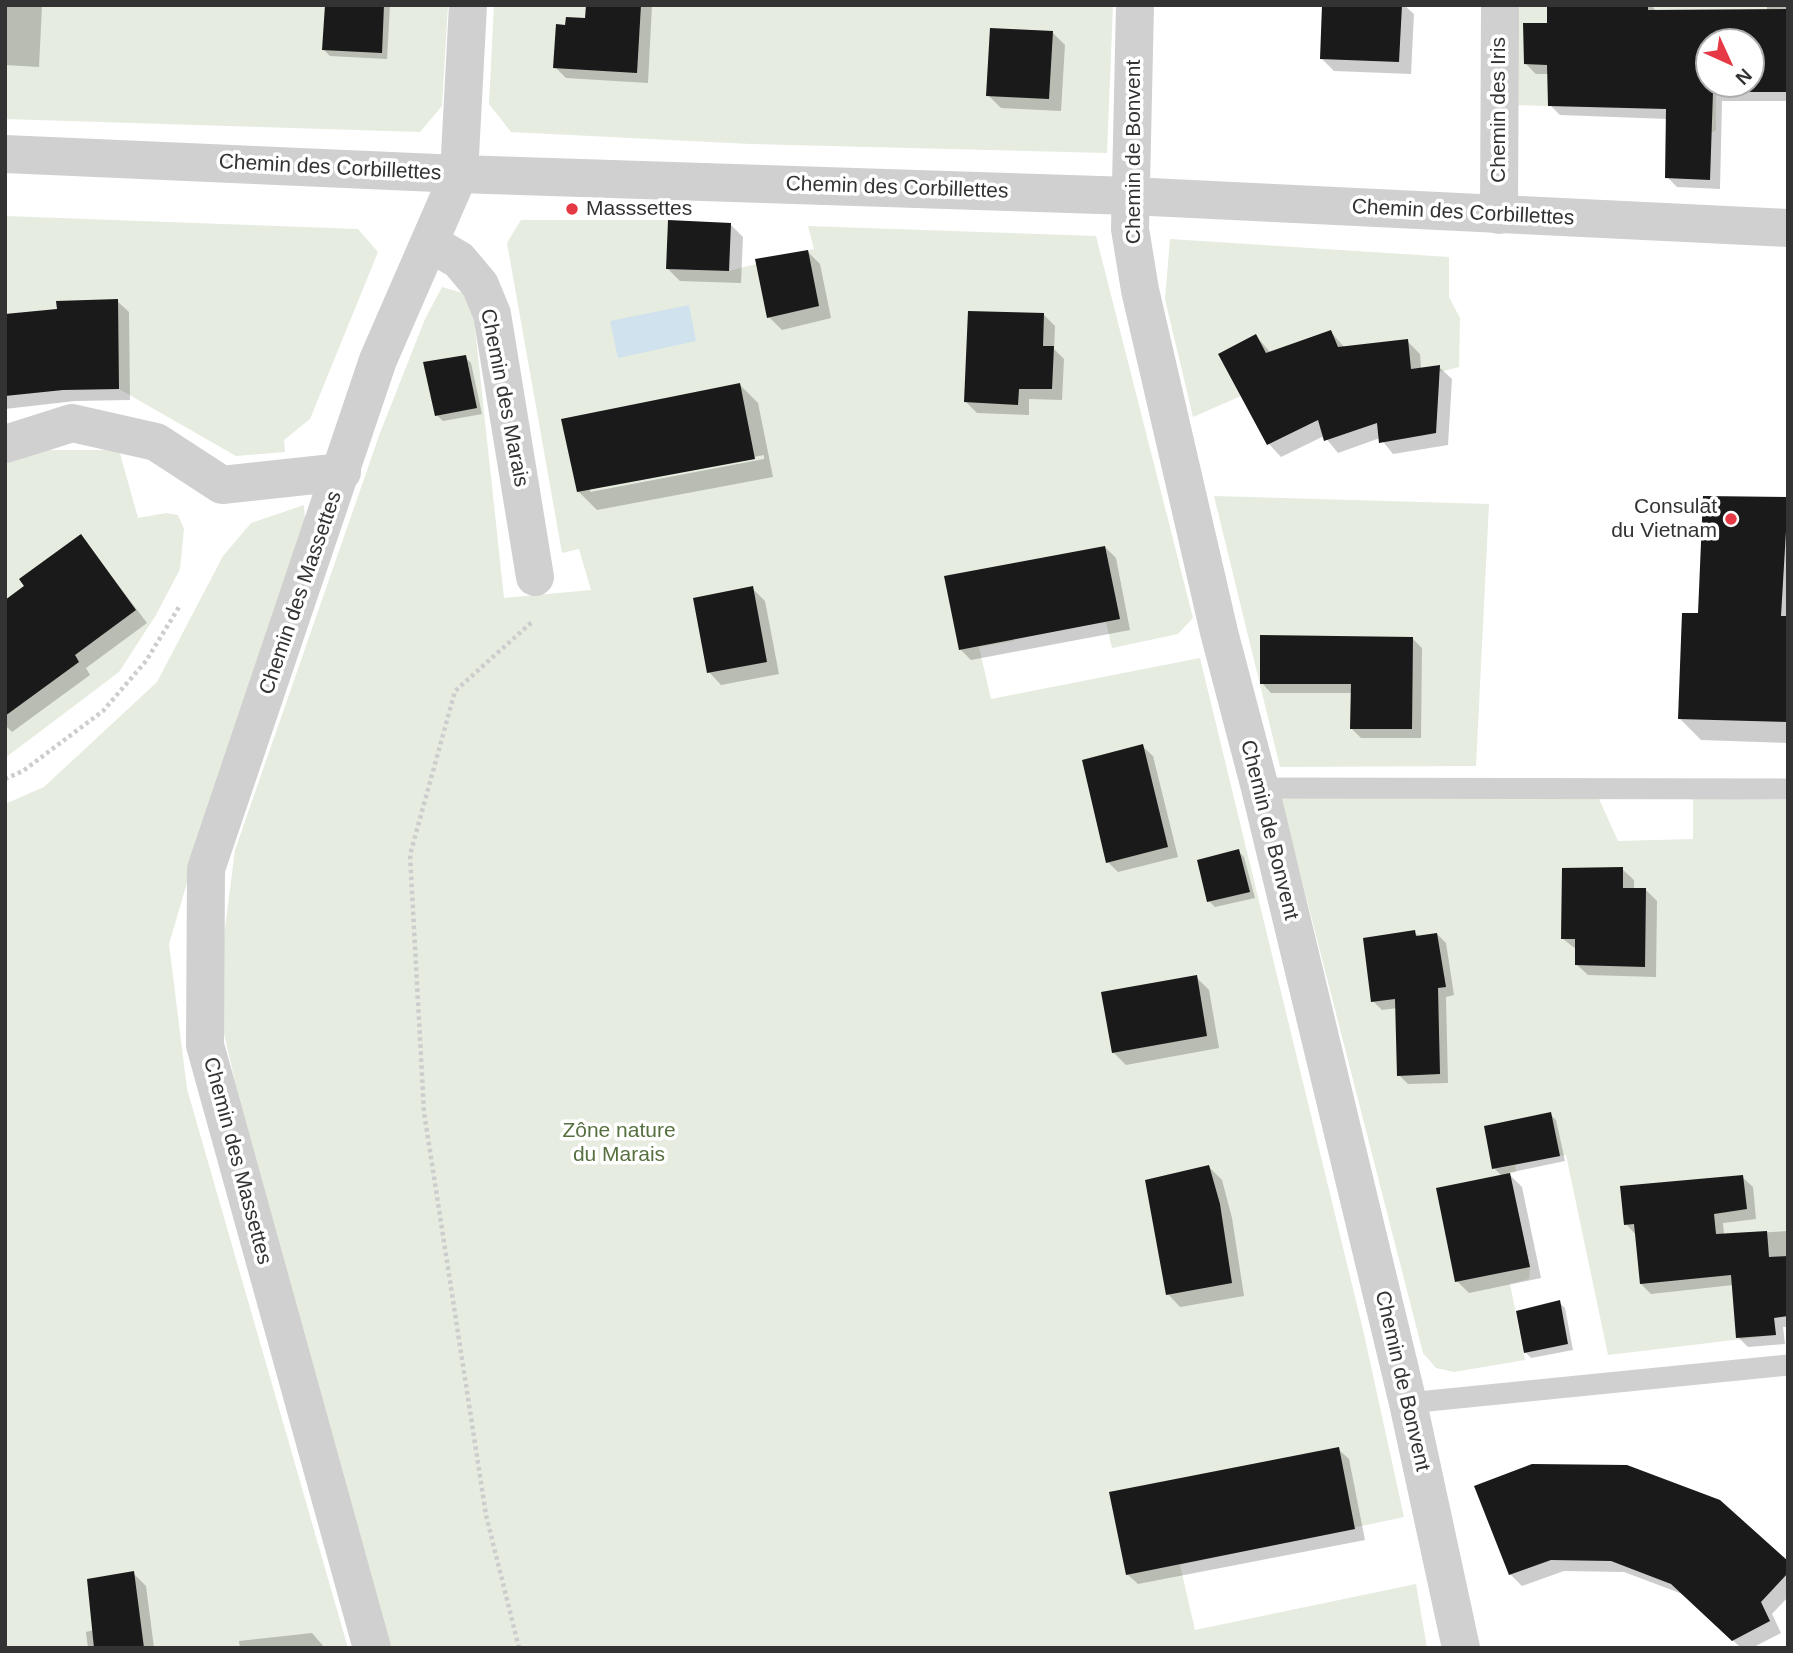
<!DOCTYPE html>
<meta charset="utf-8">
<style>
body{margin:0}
#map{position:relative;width:1793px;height:1653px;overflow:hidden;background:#fff;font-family:Arial,sans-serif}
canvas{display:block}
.frame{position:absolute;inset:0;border:7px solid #333;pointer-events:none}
.north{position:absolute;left:1695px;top:28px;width:70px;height:70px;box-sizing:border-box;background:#fff;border:2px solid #adadad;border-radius:50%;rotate:135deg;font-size:19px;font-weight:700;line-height:28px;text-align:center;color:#333}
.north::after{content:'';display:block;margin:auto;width:24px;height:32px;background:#e63946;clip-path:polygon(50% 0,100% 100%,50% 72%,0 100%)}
</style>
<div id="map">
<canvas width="1793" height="1653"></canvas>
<div class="frame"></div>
<div class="north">N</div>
</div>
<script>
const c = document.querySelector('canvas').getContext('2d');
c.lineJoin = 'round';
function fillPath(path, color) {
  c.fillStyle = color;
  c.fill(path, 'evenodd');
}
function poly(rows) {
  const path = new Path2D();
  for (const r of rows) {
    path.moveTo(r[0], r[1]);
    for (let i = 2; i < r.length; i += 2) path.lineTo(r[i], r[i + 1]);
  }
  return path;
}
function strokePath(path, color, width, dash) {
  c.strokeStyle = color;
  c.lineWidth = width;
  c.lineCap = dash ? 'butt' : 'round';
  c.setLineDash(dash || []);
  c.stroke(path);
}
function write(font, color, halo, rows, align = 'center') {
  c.font = font + ' Arial,sans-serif';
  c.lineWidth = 7;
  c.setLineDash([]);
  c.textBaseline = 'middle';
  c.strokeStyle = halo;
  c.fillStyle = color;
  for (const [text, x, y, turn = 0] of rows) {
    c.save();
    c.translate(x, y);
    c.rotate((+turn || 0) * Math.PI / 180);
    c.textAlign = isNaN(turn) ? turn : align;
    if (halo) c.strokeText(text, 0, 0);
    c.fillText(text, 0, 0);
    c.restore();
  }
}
fillPath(poly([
 [5,5,448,5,442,106,420,132,5,119],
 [494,5,1113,5,1107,153,751,144,511,132,489,104],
 [1515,5,1788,5,1788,9,1709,42,1709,84,1716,84,1716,130,1711,133,1680,24,1547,23,1548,106,1514,105],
 [5,216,358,229,378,252,310,419,284,440,285,452,236,456,119,389,52,390,5,314],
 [521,220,668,220,666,269,729,271,814,249,808,226,1096,236,1193,618,1178,634,1112,648,1106,622,1065,629,1002,580,1014,641,979,647,991,699,1200,658,1364,1334,1404,1517,1180,1565,1195,1630,1416,1584,1427,1648,387,1648,272,1246,216,998,235,850,380,433,425,319,442,287,463,293,474,319,504,598,591,590,579,549,562,553,507,243],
 [1170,239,1449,257,1449,297,1460,318,1459,367,1440,372,1439,365,1411,369,1342,359,1331,330,1294,343,1270,361,1256,334,1218,354,1241,396,1193,417,1165,299],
 [45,450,119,450,138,518,166,513,178,515,184,529,180,569,156,615,119,672,5,758,5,464],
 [1214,496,1489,504,1476,766,1280,767],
 [304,505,306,535,197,849,169,944,187,1089,348,1648,5,1648,5,804,44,787,157,682,223,556,251,523],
 [1280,795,1599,799,1618,841,1693,839,1693,798,1788,800,1788,1256,1769,1258,1776,1335,1608,1355,1566,1155,1515,1165,1516,1172,1510,1173,1530,1267,1529,1279,1510,1284,1525,1360,1454,1372,1436,1368,1423,1353]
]), '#e6ecdf');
fillPath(poly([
 [689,305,696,341,618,358,610,321]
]), '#cfe2ee');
fillPath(poly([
 [5,5,42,6,39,67,5,65],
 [326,5,390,5,387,59,330,56,324,50],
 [588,5,652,5,648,83,566,78,555,67,567,26,587,20],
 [1324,5,1404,5,1414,14,1411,74,1334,71,1321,58],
 [1549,5,1651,5,1657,12,1767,11,1767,5,1788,5,1788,101,1722,101,1720,189,1677,187,1667,177,1668,119,1560,115,1550,105,1549,74,1536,74,1526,64,1549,25],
 [1709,42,1751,42,1751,84,1709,84],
 [1053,33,1065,45,1061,111,1001,108,988,95],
 [730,224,743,237,741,283,680,281,667,268],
 [808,252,820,264,831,318,782,330,769,317],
 [117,301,129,312,130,400,75,401,5,409,5,316],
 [1043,314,1055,326,1054,349,1064,359,1062,400,1029,399,1029,415,977,413,966,402],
 [1331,332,1345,348,1407,341,1420,354,1421,369,1439,367,1452,379,1448,445,1393,454,1380,438,1338,453,1324,436,1281,457,1269,444,1256,336,1271,353],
 [465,357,471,363,482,414,443,421,437,415],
 [740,385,758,403,773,477,597,510,578,491],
 [764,455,764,459,590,492,590,488],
 [1788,499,1788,743,1701,740,1679,718,1700,615],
 [81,536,147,623,86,668,90,675,12,732,5,725,5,602],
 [1105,547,1116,558,1130,630,971,660,960,649],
 [752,588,765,601,779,674,721,685,709,672],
 [1412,638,1422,648,1421,738,1361,738,1352,729,1353,693,1271,693,1262,683],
 [1142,746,1153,756,1178,857,1118,872,1108,862],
 [1238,851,1244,857,1255,898,1215,907,1209,901],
 [1622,869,1634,880,1634,890,1646,890,1657,901,1656,977,1588,975,1576,964,1577,950,1562,938],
 [1414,932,1420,937,1437,934,1446,943,1454,995,1446,997,1448,1083,1408,1084,1399,1075,1397,1008,1382,1010,1373,1001],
 [1196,977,1209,990,1219,1048,1126,1065,1113,1052],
 [1550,1114,1556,1120,1565,1161,1508,1173,1522,1187,1541,1278,1469,1293,1457,1281,1502,1176,1494,1168],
 [1209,1167,1222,1180,1232,1218,1244,1296,1180,1307,1168,1294],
 [1742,1177,1753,1187,1756,1219,1723,1223,1724,1235,1788,1231,1788,1327,1783,1327,1785,1344,1748,1347,1738,1337,1733,1285,1651,1294,1641,1284,1636,1235,1626,1224],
 [1559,1302,1565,1308,1573,1350,1531,1358,1525,1352],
 [1338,1449,1349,1459,1365,1540,1138,1584,1127,1574],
 [1626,1467,1788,1563,1788,1597,1772,1614,1781,1633,1752,1648,1741,1648,1685,1595,1624,1572,1564,1571,1522,1586,1510,1574],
 [133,1573,146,1586,154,1648,88,1648,86,1632,94,1630],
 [312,1633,325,1648,240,1648,239,1641]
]), '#0003');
fillPath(poly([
 [325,5,384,5,382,53,322,50],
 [586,5,641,5,637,73,553,68,556,24,565,25,566,17,585,18],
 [1322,5,1402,5,1399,62,1320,59],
 [1547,5,1648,5,1648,10,1788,9,1788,92,1713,92,1710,180,1665,178,1666,109,1548,106,1547,65,1524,64,1523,23,1547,23],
 [1709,42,1751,42,1751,84,1709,84],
 [990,28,1053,31,1049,99,986,96],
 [668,220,731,223,729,271,666,269],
 [808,250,819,306,767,318,755,259],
 [118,299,119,389,63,390,5,396,5,314,57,309,56,301],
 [968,311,1044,313,1043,346,1054,346,1052,389,1019,389,1018,405,964,402],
 [1331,330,1338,347,1408,339,1411,369,1440,365,1436,433,1379,443,1377,423,1324,441,1318,420,1267,445,1218,354,1256,334,1266,353],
 [466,355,477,408,435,416,423,362],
 [740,383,755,459,577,492,561,419],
 [1703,496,1788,497,1781,616,1788,616,1788,722,1678,719,1682,613,1698,613],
 [81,534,136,610,75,655,79,662,5,716,5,600,24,586,19,579],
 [1105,546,1120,619,959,650,944,576],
 [753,586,767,662,707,673,693,598],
 [1260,635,1413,637,1412,729,1350,729,1351,684,1260,684],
 [1143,744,1168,847,1106,863,1082,760],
 [1239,849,1250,892,1207,902,1197,860],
 [1623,867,1623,888,1646,888,1645,967,1575,965,1575,939,1561,939,1562,868],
 [1415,930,1416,936,1437,933,1446,987,1438,988,1440,1074,1397,1076,1395,999,1371,1002,1363,938],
 [1197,975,1207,1036,1112,1053,1101,992],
 [1551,1112,1560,1156,1492,1169,1484,1126],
 [1209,1165,1220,1204,1232,1283,1166,1295,1145,1180],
 [1510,1173,1530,1267,1455,1282,1436,1188],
 [1743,1175,1747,1209,1714,1214,1716,1234,1767,1231,1769,1257,1788,1256,1788,1316,1774,1318,1776,1335,1736,1338,1731,1275,1640,1284,1634,1224,1624,1225,1620,1186],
 [1560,1300,1568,1344,1524,1353,1516,1311],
 [1339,1447,1355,1529,1126,1575,1109,1492],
 [1532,1464,1627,1465,1720,1500,1788,1561,1788,1573,1761,1602,1770,1621,1732,1641,1671,1584,1611,1561,1551,1560,1509,1575,1474,1486],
 [134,1571,144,1648,94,1648,87,1579]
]), '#1a1a1a');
strokePath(poly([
 [5,779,23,771,103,711,146,661,179,607],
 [519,1648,486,1515,424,1112,410,855,455,691,532,622]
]), '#cdcdcd', 4.5, [3.5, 3.5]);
strokePath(poly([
 [1260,788,1788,789],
 [1408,1403,1788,1365]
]), '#d0d0d0', 21);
strokePath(poly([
 [1135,5,1130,229,1140,290,1219,632,1260,788,1408,1403,1461,1648],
 [1499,215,1500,5],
 [430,243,459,260,480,285,492,314,535,577],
 [5,444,72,423,156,442,222,485,342,472],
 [372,1648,205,1045,206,869,378,360,459,174,468,5]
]), '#d0d0d0', 38);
strokePath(poly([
 [5,154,459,174,1130,196,1788,228]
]), '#d0d0d0', 38);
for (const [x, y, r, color] of [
 [572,209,7,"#e63946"],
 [1731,519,7,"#e63946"]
]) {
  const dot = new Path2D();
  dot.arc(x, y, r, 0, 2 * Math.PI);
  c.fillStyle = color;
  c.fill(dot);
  strokePath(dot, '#fff', 2.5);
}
write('21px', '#333', '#fff', [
 ["Chemin des Iris",1499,110,-90],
 ["Chemin de Bonvent",1134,152,-90],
 ["Chemin des Corbillettes",330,168,3],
 ["Chemin des Corbillettes",897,188,2],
 ["Chemin des Corbillettes",1463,213,3],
 ["Chemin des Marais",504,398,79],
 ["Chemin des Massettes",301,593,-71],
 ["Chemin de Bonvent",1269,830,76],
 ["Chemin des Massettes",237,1161,75],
 ["Chemin de Bonvent",1402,1381,77]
]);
write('21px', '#333', '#fff', [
 ["Masssettes",586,209],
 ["Consulat",1717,507,"right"],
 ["du Vietnam",1717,531,"right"]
], 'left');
write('21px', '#56703f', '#fff', [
 ["Zône nature",619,1131],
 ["du Marais",619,1155]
]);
</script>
